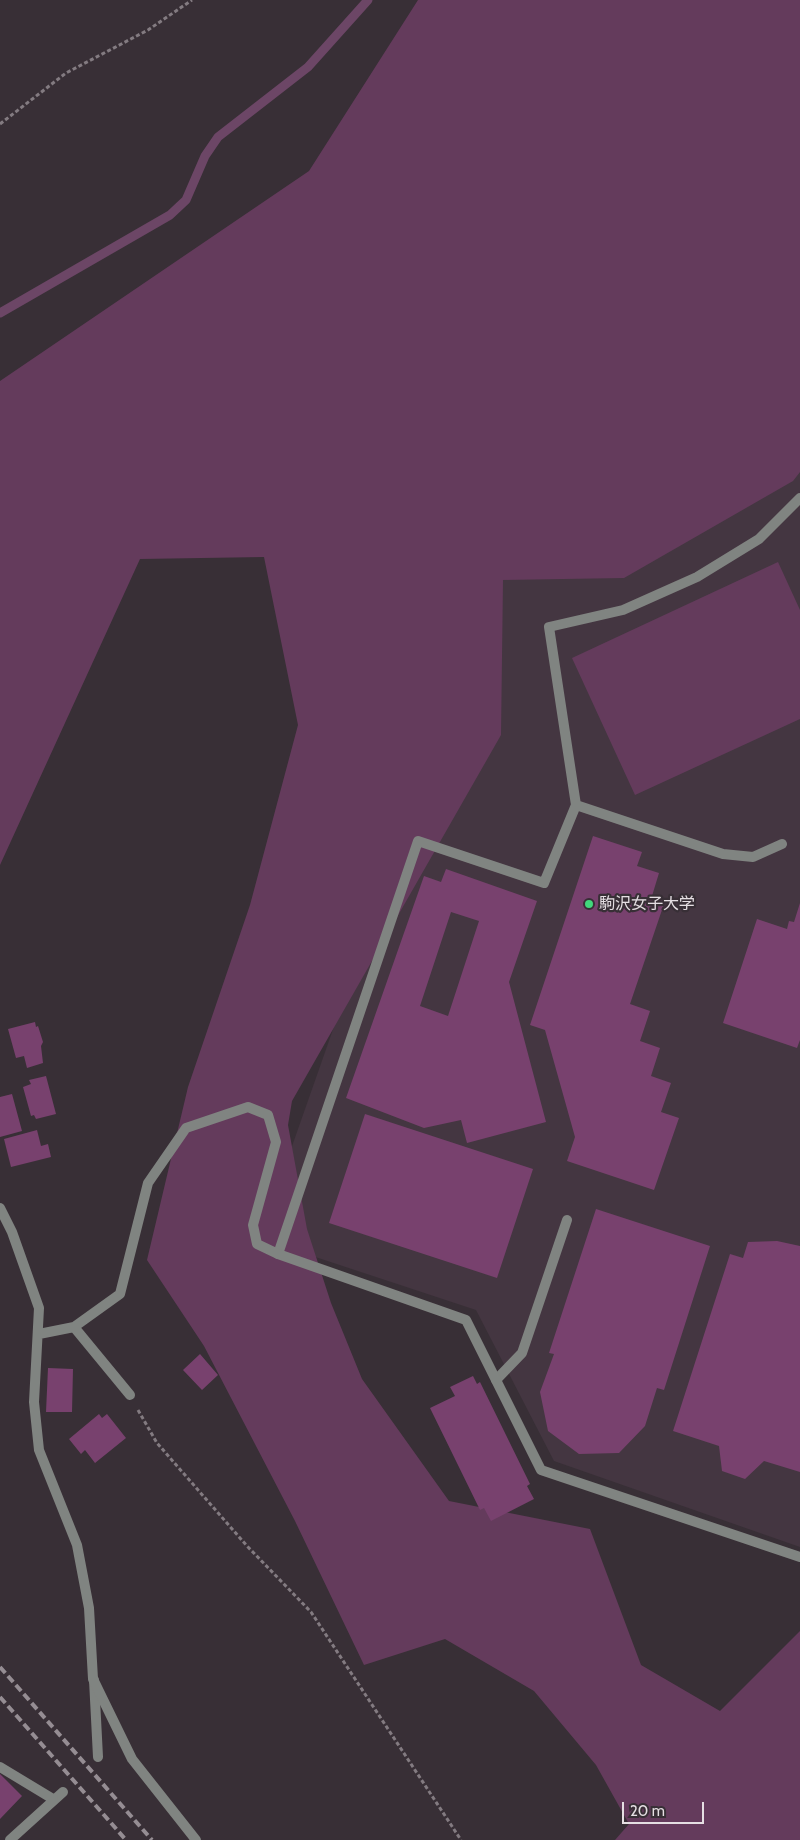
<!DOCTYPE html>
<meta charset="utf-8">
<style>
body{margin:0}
#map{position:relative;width:800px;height:1840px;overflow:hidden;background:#382f36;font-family:Cabin,sans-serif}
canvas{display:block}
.scale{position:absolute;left:622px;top:1802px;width:82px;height:22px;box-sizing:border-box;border:2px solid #e5dfe3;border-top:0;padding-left:6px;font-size:15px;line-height:18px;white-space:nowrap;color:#e5dfe3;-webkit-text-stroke:4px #382f36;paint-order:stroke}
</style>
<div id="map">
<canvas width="800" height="1840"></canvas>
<div class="scale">20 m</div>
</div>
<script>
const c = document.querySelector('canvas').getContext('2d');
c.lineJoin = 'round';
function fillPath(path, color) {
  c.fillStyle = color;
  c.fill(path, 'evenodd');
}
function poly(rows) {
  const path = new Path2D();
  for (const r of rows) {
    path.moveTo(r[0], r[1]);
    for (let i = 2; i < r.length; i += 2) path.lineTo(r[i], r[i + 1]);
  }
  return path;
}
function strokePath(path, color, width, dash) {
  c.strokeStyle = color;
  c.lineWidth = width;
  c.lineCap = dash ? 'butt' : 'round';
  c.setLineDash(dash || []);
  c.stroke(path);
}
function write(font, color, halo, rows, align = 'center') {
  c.font = font + ' Cabin,"Noto Sans JP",sans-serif';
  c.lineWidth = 4.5;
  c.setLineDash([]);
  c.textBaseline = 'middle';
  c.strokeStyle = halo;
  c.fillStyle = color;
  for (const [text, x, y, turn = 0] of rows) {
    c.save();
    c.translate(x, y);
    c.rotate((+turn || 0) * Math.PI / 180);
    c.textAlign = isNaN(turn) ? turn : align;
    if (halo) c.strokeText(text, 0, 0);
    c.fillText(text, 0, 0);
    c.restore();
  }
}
fillPath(poly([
 [800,430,800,1547,554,1461,476,1310,270,1242,264,1226,490,582]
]), '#443641');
fillPath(poly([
 [418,0,800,0,800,472,793,481,624,578,503,580,501,735,292,1101,288,1125,307,1229,331,1303,362,1379,449,1501,590,1529,641,1665,720,1711,800,1631,800,1840,615,1840,629,1824,596,1765,534,1691,445,1639,364,1665,295,1521,204,1346,147,1260,188,1087,250,905,298,725,264,557,140,559,0,865,0,381,309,171],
 [778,562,800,610,800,719,635,795,572,658]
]), '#643b5c');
strokePath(poly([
 [0,313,170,215,186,200,205,156,218,137,308,67,368,0]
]), '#6c4666', 9);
fillPath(poly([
 [593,836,642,852,637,866,659,873,652,896,665,901,630,1004,650,1011,640,1041,660,1048,651,1076,671,1083,661,1112,679,1118,654,1190,567,1161,575,1137,545,1030,530,1025],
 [446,869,537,901,509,982,546,1122,467,1143,461,1120,424,1128,346,1098,424,876,441,882],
 [451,912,479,921,448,1016,420,1006],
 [800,903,800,1040,797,1048,723,1023,757,919,787,929,789,921,794,922],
 [35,1022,36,1027,38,1026,43,1042,41,1046,43,1063,27,1068,24,1056,16,1058,8,1029],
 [46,1076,56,1114,36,1119,34,1115,31,1116,23,1087,31,1084,29,1080],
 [12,1094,22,1131,0,1137,0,1097],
 [365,1114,533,1169,497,1278,329,1223],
 [37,1130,41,1146,48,1144,51,1157,11,1167,4,1139],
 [596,1209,710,1246,664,1390,657,1388,645,1426,619,1453,579,1454,548,1431,540,1392,554,1354,549,1353],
 [777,1241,800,1246,800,1472,764,1461,745,1479,722,1471,719,1446,673,1431,730,1254,743,1258,748,1242],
 [200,1354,218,1375,202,1390,183,1370],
 [48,1368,73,1369,72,1412,46,1412],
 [473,1376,477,1384,480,1382,530,1484,527,1486,534,1499,491,1521,484,1508,480,1510,430,1408,455,1396,450,1387],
 [99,1414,102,1418,107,1414,126,1438,95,1463,85,1450,81,1454,69,1439],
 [0,1774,22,1796,0,1819]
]), '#78416e');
strokePath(poly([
 [0,124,66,73,148,30,192,0],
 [138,1410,157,1443,247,1546,311,1612,461,1840]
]), '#837b81', 3, [4, 2.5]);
strokePath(poly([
 [576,805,723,854,753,857,782,844],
 [278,1254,418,841,544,883,576,805,549,627,623,610,697,577,759,539,800,498],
 [496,1380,522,1353,567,1220],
 [94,1680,98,1757],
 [10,1840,63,1792]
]), '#808481', 10);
strokePath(poly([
 [0,1208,12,1232,39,1308,34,1402,39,1450,77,1545,89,1608,93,1679,132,1759,196,1840],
 [74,1327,130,1395],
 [39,1334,74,1327,120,1294,148,1183,186,1128,248,1107,268,1115,276,1142,253,1225,257,1244,278,1254,466,1320,541,1470,800,1557],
 [0,1767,53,1799]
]), '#808481', 10);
strokePath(poly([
 [0,1667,152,1840],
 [0,1697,126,1840]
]), '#958d93', 4, [8, 4]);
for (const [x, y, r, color] of [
 [589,904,5,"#41d77c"]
]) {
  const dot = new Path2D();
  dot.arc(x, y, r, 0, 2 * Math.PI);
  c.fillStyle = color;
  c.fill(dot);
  strokePath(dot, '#382f36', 2);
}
write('16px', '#e5dfe3', '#382f36', [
 ["駒沢女子大学",599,904]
], 'left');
</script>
